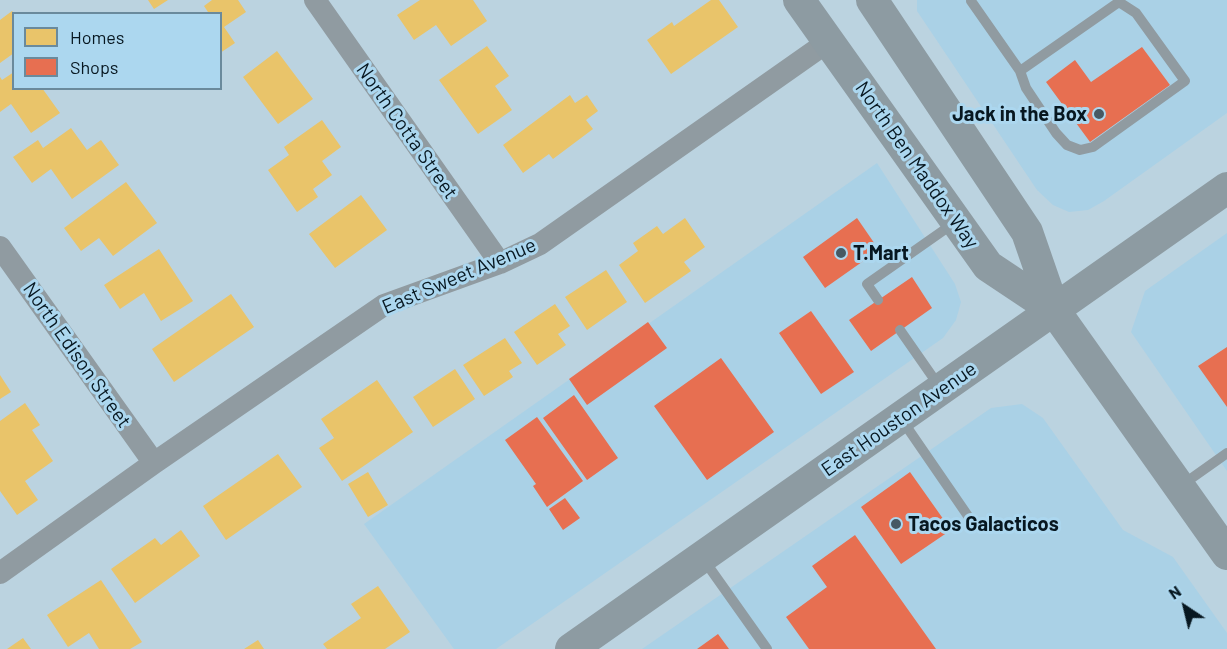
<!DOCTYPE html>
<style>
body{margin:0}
#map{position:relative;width:1227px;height:649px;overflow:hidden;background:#bbd3e0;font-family:Barlow,sans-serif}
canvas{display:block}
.legend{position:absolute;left:12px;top:12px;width:210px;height:78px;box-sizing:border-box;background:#acd7ef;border:2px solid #6a8a9c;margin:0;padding:8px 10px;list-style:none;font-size:18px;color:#071720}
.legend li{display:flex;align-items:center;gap:12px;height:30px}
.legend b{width:30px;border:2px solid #6a8a9c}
.north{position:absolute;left:1155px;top:577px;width:60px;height:60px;-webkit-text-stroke:4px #acd7ef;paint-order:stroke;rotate:325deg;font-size:16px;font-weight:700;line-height:24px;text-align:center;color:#071720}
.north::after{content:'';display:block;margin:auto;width:21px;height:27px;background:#071720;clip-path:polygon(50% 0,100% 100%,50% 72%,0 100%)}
</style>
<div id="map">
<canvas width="1227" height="649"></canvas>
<ul class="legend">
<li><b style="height:16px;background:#e9c46a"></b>Homes</li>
<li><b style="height:16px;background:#e76f51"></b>Shops</li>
</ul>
<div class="north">N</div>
</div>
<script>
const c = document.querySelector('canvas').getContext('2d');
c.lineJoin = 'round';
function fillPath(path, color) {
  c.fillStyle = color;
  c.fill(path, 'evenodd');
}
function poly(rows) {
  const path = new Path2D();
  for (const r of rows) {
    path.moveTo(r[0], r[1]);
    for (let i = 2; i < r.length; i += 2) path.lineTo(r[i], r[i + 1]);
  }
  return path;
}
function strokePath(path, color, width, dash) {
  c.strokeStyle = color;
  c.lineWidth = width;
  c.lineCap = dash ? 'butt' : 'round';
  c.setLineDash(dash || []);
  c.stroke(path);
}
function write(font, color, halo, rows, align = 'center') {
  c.font = font + ' Barlow,sans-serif';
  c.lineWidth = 6;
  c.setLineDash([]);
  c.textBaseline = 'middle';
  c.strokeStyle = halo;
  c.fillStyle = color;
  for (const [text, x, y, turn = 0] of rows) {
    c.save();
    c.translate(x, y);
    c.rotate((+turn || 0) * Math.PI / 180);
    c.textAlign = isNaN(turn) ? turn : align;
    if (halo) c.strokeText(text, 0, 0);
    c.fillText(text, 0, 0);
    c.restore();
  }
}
fillPath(poly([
 [917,0,1227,0,1227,113,1104,201,1088,210,1069,212,1053,205,1037,190,917,11],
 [877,163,955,284,961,302,956,320,943,338,496,649,454,649,364,524],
 [1227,233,1227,471,1131,332,1145,291],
 [1022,404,1043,418,1123,530,1173,557,1227,633,1227,649,642,649,991,408]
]), '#aad1e6');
fillPath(poly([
 [148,0,168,0,154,9],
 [212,0,238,0,246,12,224,27,235,43,220,53,220,14,206,14,208,12,204,6],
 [420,0,473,0,487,21,451,46,436,25,414,40,397,15],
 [711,0,719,0,738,27,671,74,647,40,672,22,674,26],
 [12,11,14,13,14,53,0,63,0,20],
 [487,46,509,76,495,86,512,110,478,134,439,80],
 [277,51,313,99,278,124,243,77],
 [14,72,14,88,42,88,60,113,31,133,11,104,0,112,0,77,2,80],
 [570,95,575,103,587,95,598,111,586,120,593,129,553,159,549,154,523,173,503,145],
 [322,120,341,147,322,161,332,175,313,189,318,197,297,212,268,170,289,155,284,147],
 [71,128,87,150,101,140,119,165,72,199,51,169,32,183,13,157,38,140,43,148],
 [126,182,157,223,113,256,99,238,81,251,64,228],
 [361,195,387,230,335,268,309,234],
 [685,218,705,247,684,262,691,271,645,303,619,265,638,251,633,243,657,226,663,234],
 [159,249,193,301,161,321,144,293,120,309,104,285],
 [606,270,627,302,587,330,565,297],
 [231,294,254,327,174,382,152,349],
 [555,304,570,326,558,334,566,345,537,365,514,332],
 [505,338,522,363,509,371,513,377,484,396,463,365],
 [455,369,475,399,433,427,413,397],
 [0,375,11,392,0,399],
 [377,380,413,432,342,481,319,448,334,438,321,419],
 [25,403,40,425,32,430,53,461,25,481,38,500,17,515,0,491,0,421],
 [278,454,302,487,226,540,203,506],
 [368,472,388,505,368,517,348,484],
 [181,530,200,556,135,603,111,569,155,538,161,545],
 [101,580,142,642,130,649,99,649,89,633,68,647,47,615],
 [378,586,410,632,385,649,327,649,323,644,361,618,351,604],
 [23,638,31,649,7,649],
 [258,640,264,649,244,649]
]), '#e9c46a');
fillPath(poly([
 [1142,47,1170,85,1090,142,1046,82,1075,60,1091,82],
 [857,218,879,250,825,288,803,257],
 [912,277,932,308,871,351,849,320],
 [811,311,854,372,821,394,779,333],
 [648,322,667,348,587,405,569,379],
 [1227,347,1227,407,1198,366],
 [721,358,774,432,707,480,654,406],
 [574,395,618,458,587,480,543,418],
 [537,417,583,481,547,507,533,486,536,484,505,440],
 [910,472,951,530,901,564,861,507],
 [565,498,580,518,563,530,549,509],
 [855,535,936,649,809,649,786,617,827,587,812,566],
 [718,634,729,649,697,649]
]), '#e76f51');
strokePath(poly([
 [971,1,1020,71,1026,88,1056,133,1067,145,1080,150,1093,147,1185,81,1136,13,1119,2,1020,71],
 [878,300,867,284,954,223],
 [900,330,939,386],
 [902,420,968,516],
 [1182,485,1227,453],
 [704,560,767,649]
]), '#909ba1', 10);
strokePath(poly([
 [315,0,500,263],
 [0,247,154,463],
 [0,573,154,463,384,305,500,263,540,244,829,41]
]), '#909ba1', 22);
strokePath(poly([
 [799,0,988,266,1054,310],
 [872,0,1027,232,1054,310,1227,554],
 [571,649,1227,188]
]), '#8d9ba2', 32);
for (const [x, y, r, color] of [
 [1099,114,6,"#465963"],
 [841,253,6,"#465963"],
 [896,524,6,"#465963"]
]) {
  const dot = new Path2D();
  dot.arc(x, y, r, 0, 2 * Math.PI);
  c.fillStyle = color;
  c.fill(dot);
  strokePath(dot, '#acd7ef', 2);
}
write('bold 20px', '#071720', '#acd7ef', [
 ["Jack in the Box",1087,114,"right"],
 ["T.Mart",853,253],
 ["Tacos Galacticos",908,524]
], 'left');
write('20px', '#071720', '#acd7ef', [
 ["North Cotta Street",407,131,55],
 ["North Ben Maddox Way",917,165,55],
 ["East Sweet Avenue",459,276,-23],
 ["North Edison Street",77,355,55],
 ["East Houston Avenue",899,419,-35]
]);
</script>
